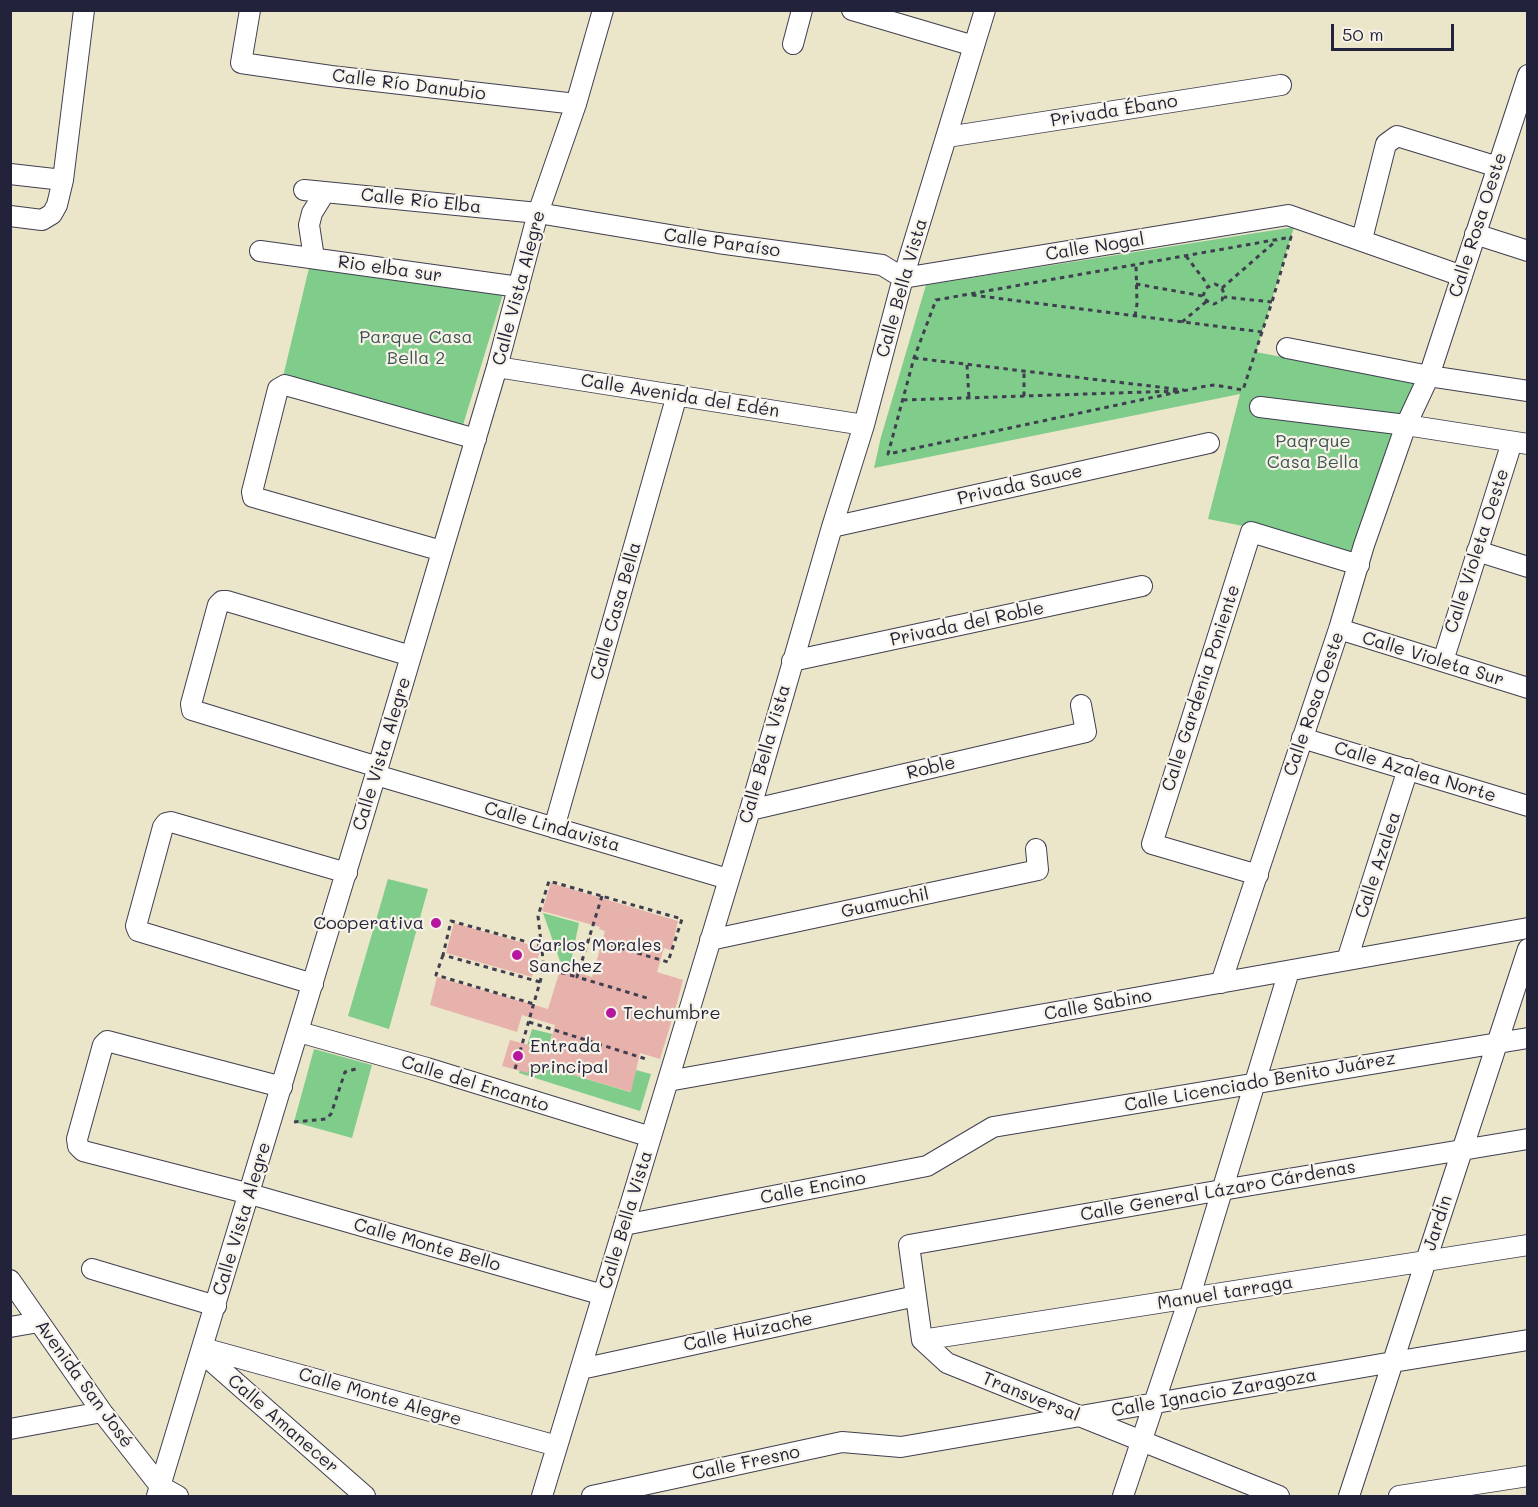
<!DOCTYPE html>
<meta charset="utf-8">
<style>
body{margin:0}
#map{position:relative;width:1538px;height:1507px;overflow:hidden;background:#ebe5c9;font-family:Mali,sans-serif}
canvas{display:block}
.frame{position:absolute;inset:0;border:12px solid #22223b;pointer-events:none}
.scale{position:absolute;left:1331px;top:24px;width:123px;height:27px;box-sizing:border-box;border:3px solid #22223b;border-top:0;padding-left:8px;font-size:18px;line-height:21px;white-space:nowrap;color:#22223b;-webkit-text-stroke:4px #f7f3e8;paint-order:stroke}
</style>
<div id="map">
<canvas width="1538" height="1507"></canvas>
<div class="frame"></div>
<div class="scale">50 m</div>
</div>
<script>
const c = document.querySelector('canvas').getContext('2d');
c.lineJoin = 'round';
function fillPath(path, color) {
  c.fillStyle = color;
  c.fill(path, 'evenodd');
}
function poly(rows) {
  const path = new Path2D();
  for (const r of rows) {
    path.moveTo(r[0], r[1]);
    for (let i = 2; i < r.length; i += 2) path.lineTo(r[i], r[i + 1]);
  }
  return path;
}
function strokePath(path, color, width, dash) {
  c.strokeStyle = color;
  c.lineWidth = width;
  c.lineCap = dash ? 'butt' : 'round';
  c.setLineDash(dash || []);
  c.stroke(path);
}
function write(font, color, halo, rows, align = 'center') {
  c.font = font + ' Mali,sans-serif';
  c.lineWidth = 4.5;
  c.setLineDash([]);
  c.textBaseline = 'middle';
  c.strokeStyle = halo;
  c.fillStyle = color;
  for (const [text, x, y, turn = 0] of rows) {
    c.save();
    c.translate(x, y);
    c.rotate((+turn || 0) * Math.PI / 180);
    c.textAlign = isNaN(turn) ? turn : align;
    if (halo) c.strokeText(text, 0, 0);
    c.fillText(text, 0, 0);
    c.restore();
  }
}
fillPath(poly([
 [1294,227,1256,352,1431,386,1414,426,1368,563,1253,528,1208,519,1240,394,874,468,881,437,926,285],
 [309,268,503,294,463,425,282,381],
 [388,879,428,889,389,1029,348,1016],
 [543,913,579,923,570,966,560,961],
 [532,1029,552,1034,543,1066,630,1092,636,1070,651,1074,640,1111,519,1073],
 [314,1049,372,1065,352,1138,294,1122]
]), '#7fcc8b');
fillPath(poly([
 [551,883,678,921,671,950,664,948,657,972,683,980,677,1003,660,1059,640,1053,631,1092,530,1062,528,1073,502,1066,510,1040,548,1050,555,1025,522,1015,517,1032,430,1005,437,977,548,1009,561,967,592,977,605,931,599,929,600,927,542,911],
 [454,923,541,948,532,977,446,953]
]), '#e8b2ac');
const minor = poly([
 [250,10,241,63,331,76,576,104],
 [852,10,974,46],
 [793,44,802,10],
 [947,137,1281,85],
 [10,174,63,180],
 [304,190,538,213,718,243,882,265,903,278],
 [10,216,42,220,52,214,57,205,63,180,84,10],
 [1475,234,1528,251],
 [1362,239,1386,144,1397,136,1498,167],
 [260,251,519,287],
 [314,258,309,225,312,213,325,192],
 [903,278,1288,215,1462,276],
 [1287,348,1429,376,1528,391],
 [497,367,864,425],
 [1260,407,1406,425,1528,444],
 [832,527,1209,443],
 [442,551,253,497,252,492,278,389,285,385,476,439],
 [1477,551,1528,567],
 [1339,629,1528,688],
 [792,661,1142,586],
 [1443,661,1512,442],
 [1302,738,1528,806],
 [378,767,192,710,191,704,218,605,222,601,227,601,411,656],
 [376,775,728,879],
 [750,810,1086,732,1081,705],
 [554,828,677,395],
 [1258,875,1152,844,1251,532,1359,565],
 [710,940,1038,870,1036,849],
 [1347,960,1408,769],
 [1221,983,1339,629,1364,545,1406,425,1429,376,1528,75],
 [313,984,138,931,136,926,163,827,166,823,171,822,347,873],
 [299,1032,427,1068,651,1137],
 [668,1081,1528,928],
 [282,1087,107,1041,103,1045,77,1139,78,1146,83,1151,250,1194,603,1295],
 [624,1225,927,1166,993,1127,1528,1038],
 [92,1269,216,1306],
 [10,1280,102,1412,160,1486,178,1496],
 [10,1327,39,1322],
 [922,1340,909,1245,1222,1190,1528,1139],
 [922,1340,1528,1245],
 [922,1340,947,1363,1279,1496],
 [203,1348,557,1446],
 [201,1352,365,1496],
 [581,1369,916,1296],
 [10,1429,102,1412],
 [157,1496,378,767,497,367,538,213,576,104,603,10],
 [542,1496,750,810,832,527,864,425,903,278,985,10],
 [592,1496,842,1442,901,1447,1393,1362,1528,1340],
 [1123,1496,1189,1299,1289,971],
 [1349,1496,1528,949],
 [1399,1496,1528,1476]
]);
strokePath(minor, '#403f50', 22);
strokePath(poly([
 [1186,256,1208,285],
 [1136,284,1203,296,1207,301,1214,304,1222,300,1224,293,1221,287,1215,284,1206,288,1203,296],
 [1222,288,1277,240],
 [972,295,1262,332,1272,302,1224,297],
 [1135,316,1137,304,1136,265],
 [1182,322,1207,301],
 [1262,332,1243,390,1215,385,1206,386,888,454,914,358,936,300,1291,237,1272,302],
 [914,358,1184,390],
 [967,365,969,398],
 [1024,396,1024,371],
 [903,400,1177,391],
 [602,896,577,977,647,998],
 [443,955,436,975,534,1004],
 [544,968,577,977],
 [540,982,443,955,451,921,542,946],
 [529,1022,646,1059],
 [515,1069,544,968,538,916,549,881,682,919,668,962,589,939],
 [294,1122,326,1119,331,1114,345,1072,359,1068]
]), '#403f50', 3, [4.5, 4.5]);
strokePath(minor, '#fff', 20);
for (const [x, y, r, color] of [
 [436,923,6,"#b5179e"],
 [517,955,6,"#b5179e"],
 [611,1013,6,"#b5179e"],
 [518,1056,6,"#b5179e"]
]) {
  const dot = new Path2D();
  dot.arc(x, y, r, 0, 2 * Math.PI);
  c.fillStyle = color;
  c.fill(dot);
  strokePath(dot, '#f7f3e8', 2);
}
write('18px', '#22223b', '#f7f3e8', [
 ["Calle Río Danubio",409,85,7],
 ["Privada Ébano",1114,111,-9],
 ["Calle Río Elba",421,201,6],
 ["Calle Rosa Oeste",1478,225,-72],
 ["Calle Paraíso",722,243,8],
 ["Calle Nogal",1095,247,-9],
 ["Rio elba sur",390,269,8],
 ["Calle Vista Alegre",519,288,-75],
 ["Calle Bella Vista",902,288,-74],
 ["Calle Avenida del Edén",680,396,9],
 ["Privada Sauce",1020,485,-13],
 ["Calle Violeta Oeste",1477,551,-72],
 ["Calle Casa Bella",616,611,-74],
 ["Privada del Roble",967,624,-12],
 ["Calle Violeta Sur",1433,659,17],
 ["Calle Gardenia Poniente",1201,688,-72],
 ["Calle Rosa Oeste",1314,704,-71],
 ["Calle Vista Alegre",382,754,-73],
 ["Calle Bella Vista",765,754,-74],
 ["Roble",931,768,-13],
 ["Calle Azalea Norte",1415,772,17],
 ["Calle Lindavista",552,827,16],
 ["Calle Azalea",1378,865,-72],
 ["Guamuchil",885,903,-12],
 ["Calle Sabino",1098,1005,-10],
 ["Calle Licenciado Benito Juárez",1260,1082,-10],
 ["Calle del Encanto",475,1084,17],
 ["Calle Encino",813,1188,-11],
 ["Calle General Lázaro Cárdenas",1218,1191,-10],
 ["Calle Vista Alegre",242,1219,-73],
 ["Calle Bella Vista",626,1220,-73],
 ["Jardin",1438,1223,-72],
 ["Calle Monte Bello",427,1245,16],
 ["Manuel tarraga",1225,1293,-9],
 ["Calle Huizache",748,1332,-12],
 ["Avenida San José",84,1384,54],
 ["Calle Ignacio Zaragoza",1214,1393,-10],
 ["Calle Monte Alegre",380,1397,16],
 ["Transversal",1031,1397,22],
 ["Calle Amanecer",283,1424,41],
 ["Calle Fresno",746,1463,-12]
]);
write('18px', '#3e5553', '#f7f3e8', [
 ["Parque Casa",416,337],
 ["Bella 2",416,358],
 ["Paqrque",1313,441],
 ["Casa Bella",1313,462]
]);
write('18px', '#22223b', '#f7f3e8', [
 ["Cooperativa",424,923,"right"],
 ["Carlos Morales",529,945],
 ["Sanchez",529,966],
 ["Techumbre",623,1013],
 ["Entrada",530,1046],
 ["principal",530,1067]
], 'left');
</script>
